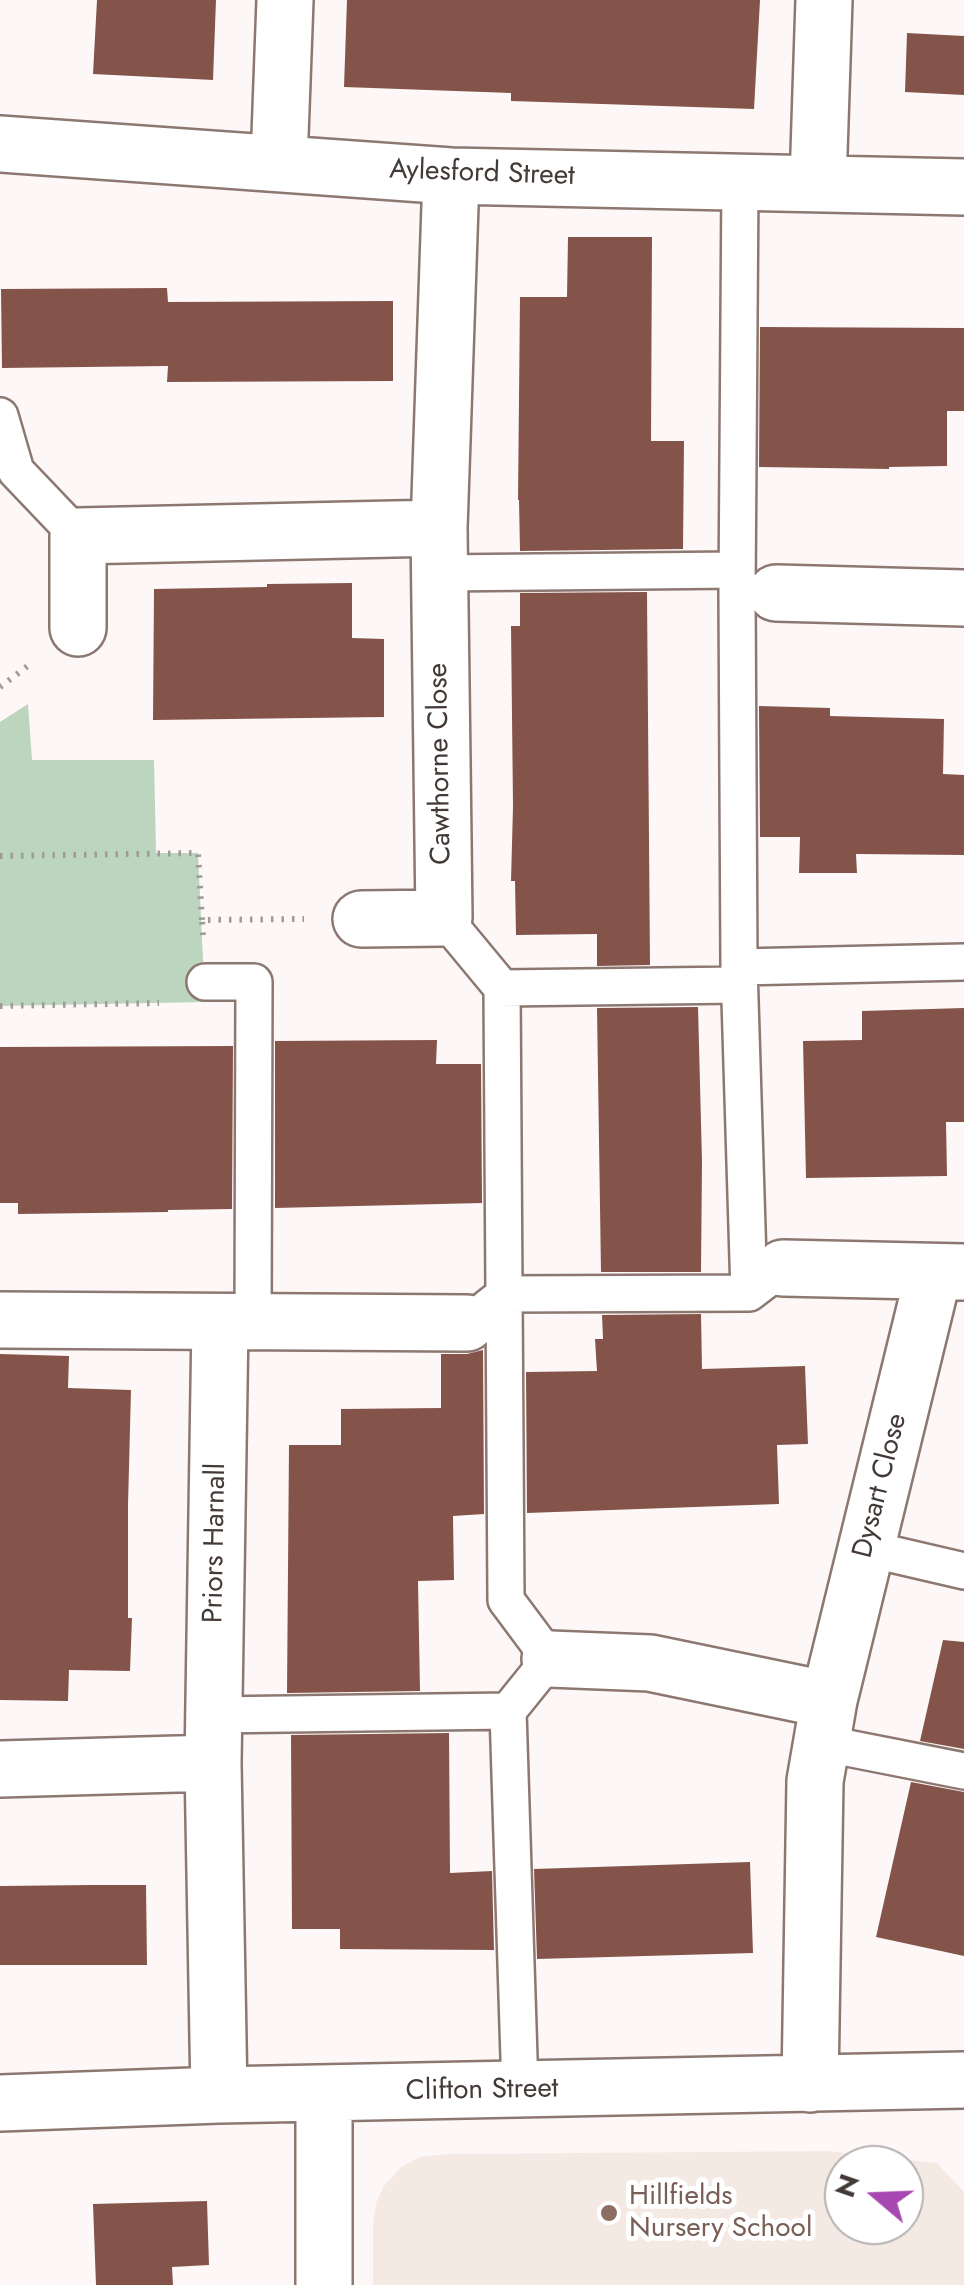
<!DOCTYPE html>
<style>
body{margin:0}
#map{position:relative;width:964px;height:2285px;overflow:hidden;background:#fdf8f7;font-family:Jost,sans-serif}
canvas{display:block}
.north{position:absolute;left:824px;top:2145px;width:100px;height:100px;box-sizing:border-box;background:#fff;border:2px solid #b4b0af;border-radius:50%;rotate:289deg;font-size:28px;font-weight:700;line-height:40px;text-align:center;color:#433a37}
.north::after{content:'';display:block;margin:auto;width:35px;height:45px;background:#a748b0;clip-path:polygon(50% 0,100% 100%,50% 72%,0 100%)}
</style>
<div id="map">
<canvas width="964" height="2285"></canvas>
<div class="north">N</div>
</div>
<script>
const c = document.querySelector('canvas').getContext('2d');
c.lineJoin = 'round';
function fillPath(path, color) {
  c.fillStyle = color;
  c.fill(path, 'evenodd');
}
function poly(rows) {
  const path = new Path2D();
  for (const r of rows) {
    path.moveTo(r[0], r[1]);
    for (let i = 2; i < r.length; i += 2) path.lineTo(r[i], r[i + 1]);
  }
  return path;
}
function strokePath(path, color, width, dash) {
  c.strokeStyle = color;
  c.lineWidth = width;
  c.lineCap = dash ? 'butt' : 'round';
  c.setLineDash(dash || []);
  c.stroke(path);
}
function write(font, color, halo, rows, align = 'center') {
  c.font = font + ' Jost,sans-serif';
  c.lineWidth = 10;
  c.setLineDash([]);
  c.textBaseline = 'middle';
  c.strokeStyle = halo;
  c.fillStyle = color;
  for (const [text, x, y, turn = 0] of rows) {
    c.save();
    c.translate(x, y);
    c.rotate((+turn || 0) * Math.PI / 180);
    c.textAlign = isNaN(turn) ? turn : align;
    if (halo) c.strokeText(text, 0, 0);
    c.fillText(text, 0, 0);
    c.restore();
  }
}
fillPath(poly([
 [829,2151,937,2163,964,2192,964,2285,373,2285,373,2224,376,2203,384,2186,401,2167,420,2157,449,2154],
 [844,2165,904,2165,904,2225,844,2225]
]), '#f5e9e4');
fillPath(poly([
 [28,704,32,760,154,760,156,853,198,853,205,1002,0,1006,0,722]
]), '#bbd5be');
fillPath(poly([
 [97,0,216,0,213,80,93,74],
 [347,0,760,0,754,109,511,101,511,93,344,87],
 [907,33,964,36,964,95,905,92],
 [568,237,652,237,651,441,684,441,683,549,520,551,519,500,518,500,520,297,567,297],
 [167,288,168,302,393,301,393,381,167,382,168,366,2,368,1,289],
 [760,327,964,328,964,411,947,411,947,466,889,467,889,469,759,467],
 [352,583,352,638,384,639,384,717,153,720,154,589,267,587,267,584],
 [647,592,650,965,597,966,597,934,516,935,515,881,511,881,513,806,511,626,520,626,520,593],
 [759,706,830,708,830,716,944,719,943,774,964,775,964,855,856,854,857,873,799,873,800,837,760,837],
 [698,1007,702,1161,701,1272,601,1272,597,1008],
 [964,1008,964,1122,946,1122,947,1176,806,1178,803,1041,862,1040,862,1011],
 [437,1040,436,1064,481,1064,482,1203,275,1208,275,1041],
 [233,1046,232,1209,168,1210,168,1212,18,1214,18,1203,0,1203,0,1047],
 [701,1314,702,1369,805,1366,808,1444,777,1445,779,1504,527,1513,526,1372,597,1371,595,1339,603,1339,602,1315],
 [483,1350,484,1514,453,1516,454,1580,418,1581,420,1691,287,1693,289,1445,341,1445,341,1409,441,1408,441,1354,467,1354],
 [0,1354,69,1356,68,1388,131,1390,128,1505,128,1618,132,1618,130,1671,69,1670,68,1701,0,1700],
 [943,1640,964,1642,964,1749,920,1741],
 [449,1733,450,1873,492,1871,494,1950,340,1949,340,1929,292,1929,291,1735],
 [911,1782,964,1792,964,1956,876,1937],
 [750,1862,753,1953,537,1959,534,1869],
 [92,1885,146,1885,147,1965,0,1965,0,1886],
 [207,2201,209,2265,172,2267,173,2285,96,2285,93,2204]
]), '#84544b');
const lane = poly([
 [0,416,16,471,78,536],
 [439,573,737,570],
 [737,592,740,182],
 [444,918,502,988,506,1600,550,1659,508,1711,520,2090],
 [739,967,737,592,776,593],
 [205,982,254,982,253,1323],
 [502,988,739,985],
 [749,1293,739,967,964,962],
 [487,1308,505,1294,749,1293,766,1280],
 [865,1548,964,1571],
 [214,1715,508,1711],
 [822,1743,964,1771]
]);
const street = poly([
 [0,144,451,176,964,187],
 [279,163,285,0],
 [818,183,824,0],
 [776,593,964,598],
 [78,628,78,536,439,528],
 [361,919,444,918,439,528,451,176],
 [783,1268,964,1272],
 [0,1320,467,1323],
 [550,1659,650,1663,829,1700],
 [0,1769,213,1763],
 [810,2084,815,1781,829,1700,934,1272],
 [219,2095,213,1763,220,1323],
 [0,2103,219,2095,964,2080],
 [324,2285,324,2094]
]);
strokePath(lane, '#8c7870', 40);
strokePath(street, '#8c7870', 60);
strokePath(poly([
 [0,687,33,662],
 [0,856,198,853,202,920],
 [203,935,202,920,304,919],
 [0,1006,159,1003]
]), '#a09997', 6, [2.5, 8]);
strokePath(lane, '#fff', 35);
strokePath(street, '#fff', 55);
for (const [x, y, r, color] of [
 [609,2213,10,"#8d6e63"]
]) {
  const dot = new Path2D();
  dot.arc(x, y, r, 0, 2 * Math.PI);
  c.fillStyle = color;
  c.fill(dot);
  strokePath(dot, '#fff', 4);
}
write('28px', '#433a37', '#fff', [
 ["Aylesford Street",482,174,2],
 ["Cawthorne Close",441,764,-91],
 ["Dysart Close",881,1486,-76],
 ["Priors Harnall",216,1543,-89],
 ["Clifton Street",482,2091,-1]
]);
write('28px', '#785e54', '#fff', [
 ["Hillfields",629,2197],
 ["Nursery School",629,2229]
], 'left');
</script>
